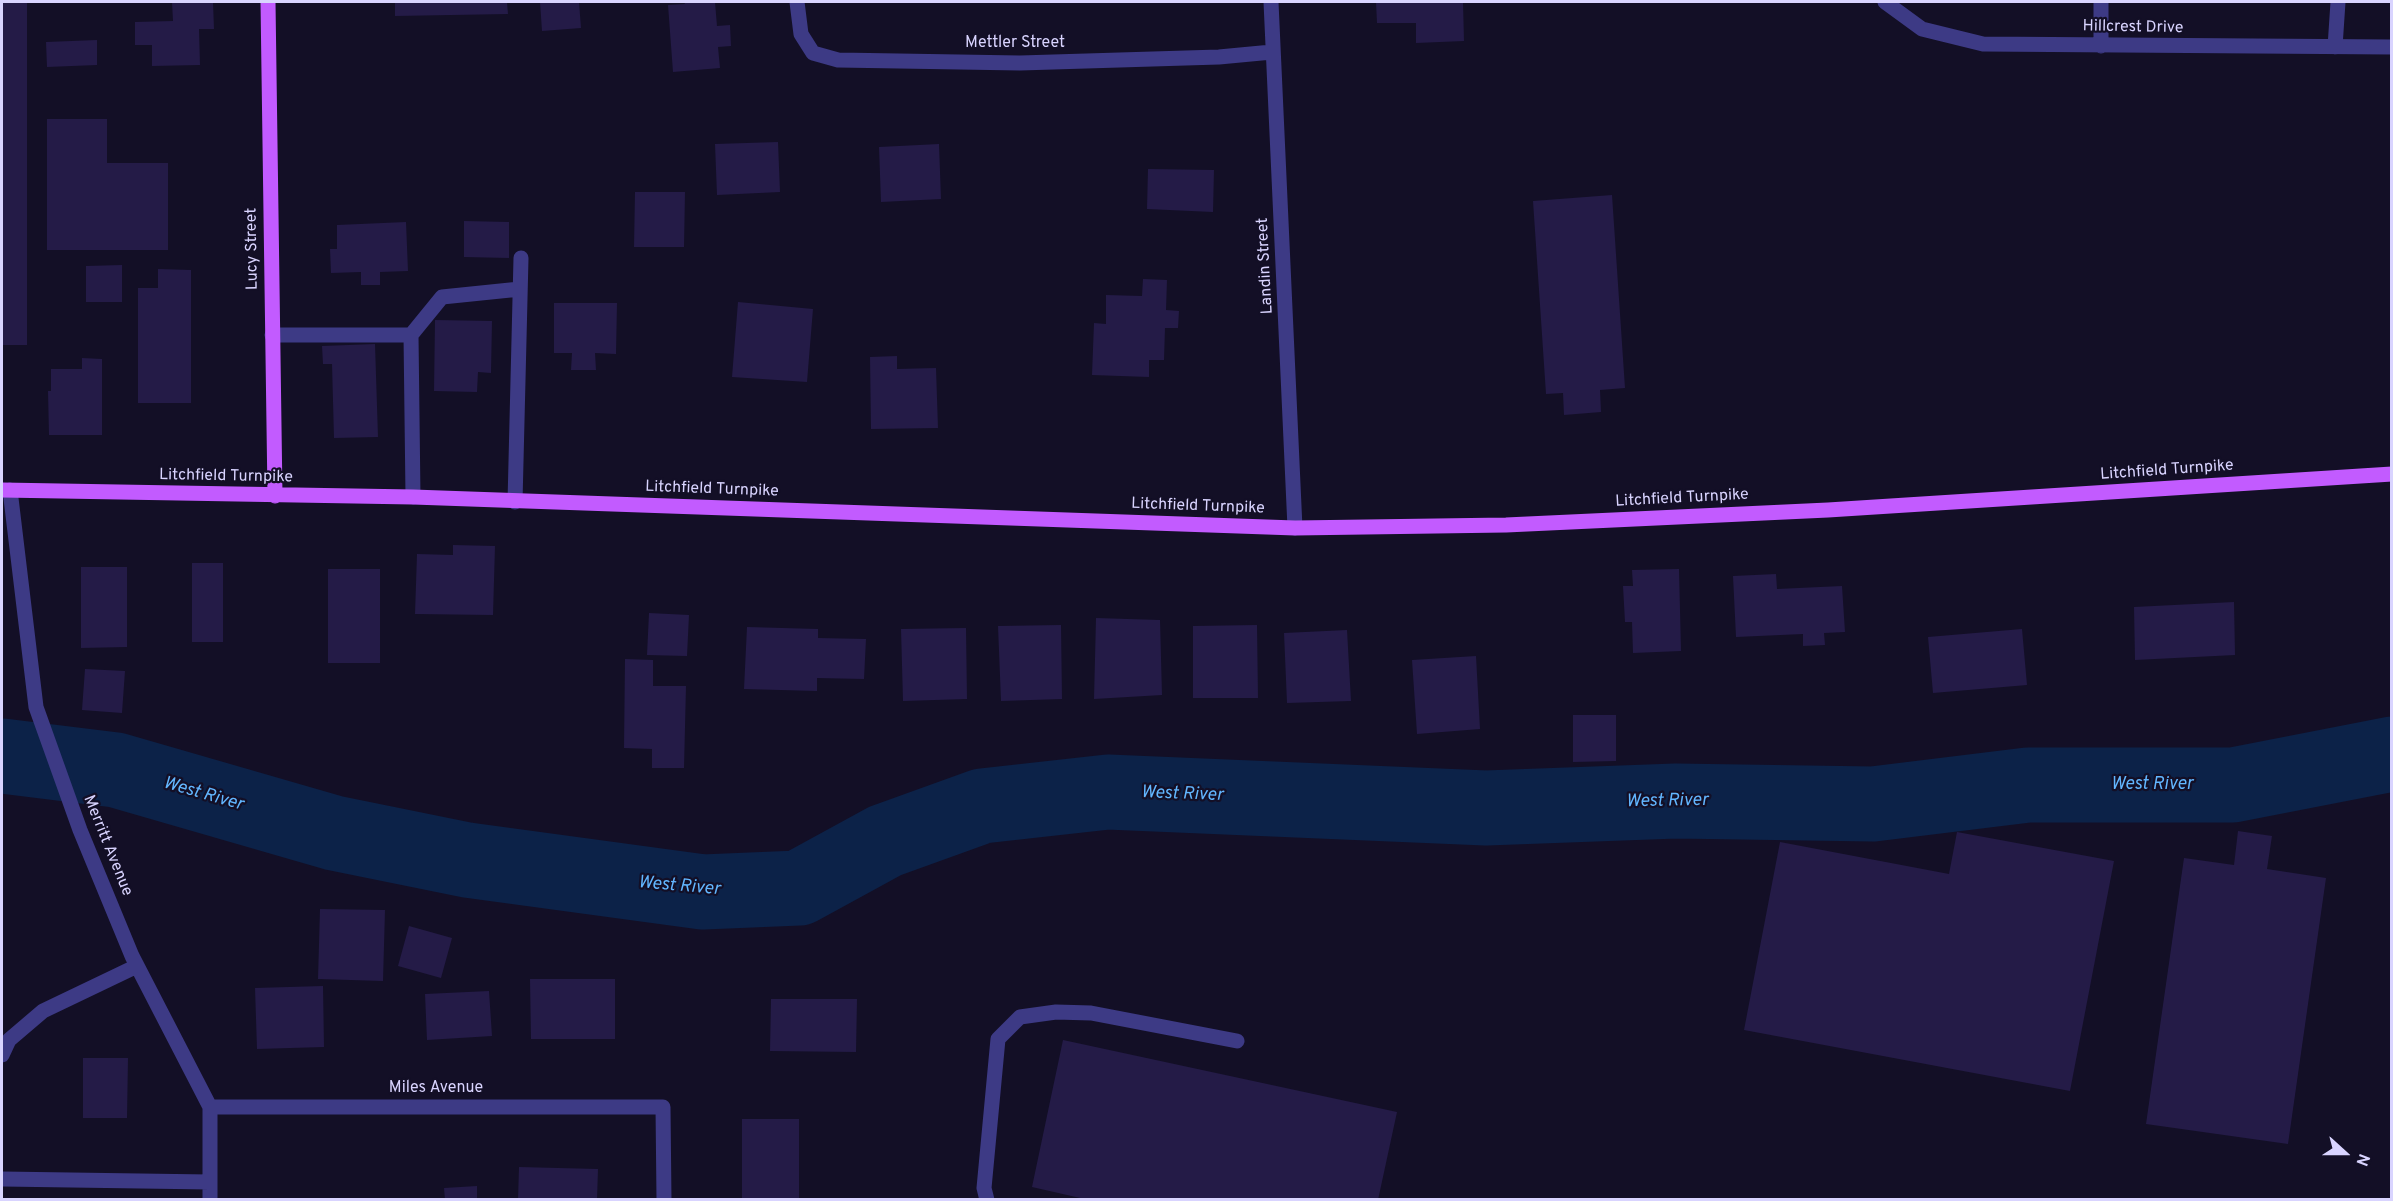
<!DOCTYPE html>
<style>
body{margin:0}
#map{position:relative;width:2393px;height:1201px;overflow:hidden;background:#130f26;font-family:Overpass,sans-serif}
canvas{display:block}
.frame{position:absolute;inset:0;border:3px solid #d9d4ff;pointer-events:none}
.north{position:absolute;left:2315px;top:1123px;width:60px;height:60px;-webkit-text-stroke:4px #130f26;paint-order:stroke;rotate:111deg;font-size:16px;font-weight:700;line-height:24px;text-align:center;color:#d9d4ff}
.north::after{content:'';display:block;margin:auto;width:21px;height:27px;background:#d9d4ff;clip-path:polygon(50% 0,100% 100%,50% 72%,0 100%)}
</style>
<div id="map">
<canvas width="2393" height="1201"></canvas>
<div class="frame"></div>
<div class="north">N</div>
</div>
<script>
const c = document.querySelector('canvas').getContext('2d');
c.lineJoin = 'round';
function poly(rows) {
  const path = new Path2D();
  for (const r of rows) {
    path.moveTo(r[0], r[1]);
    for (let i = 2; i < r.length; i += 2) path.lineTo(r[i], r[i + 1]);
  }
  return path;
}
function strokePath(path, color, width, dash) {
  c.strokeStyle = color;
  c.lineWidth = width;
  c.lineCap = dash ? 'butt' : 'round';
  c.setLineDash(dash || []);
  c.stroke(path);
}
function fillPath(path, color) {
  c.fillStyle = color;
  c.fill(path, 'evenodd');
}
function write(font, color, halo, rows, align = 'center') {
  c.font = font + ' Overpass,sans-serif';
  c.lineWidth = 4.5;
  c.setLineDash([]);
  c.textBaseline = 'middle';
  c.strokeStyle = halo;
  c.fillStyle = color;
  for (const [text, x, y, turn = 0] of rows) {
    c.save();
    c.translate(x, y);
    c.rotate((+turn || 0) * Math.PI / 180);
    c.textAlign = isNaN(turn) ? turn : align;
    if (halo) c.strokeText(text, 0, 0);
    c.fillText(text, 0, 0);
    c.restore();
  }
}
strokePath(poly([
 [2,756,116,770,334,833,467,860,703,892,799,888,885,841,982,806,1108,792,1486,808,1676,801,1873,804,2028,785,2233,785,2392,754]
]), '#0c2248', 75);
fillPath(poly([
 [2,2,27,2,27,345,2,345],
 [172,2,213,2,214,29,199,29,200,65,152,66,152,45,135,45,135,22,173,21],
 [395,2,507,2,508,14,395,16],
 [540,2,579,2,581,28,542,31],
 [684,2,715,2,717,26,730,25,731,46,718,47,720,68,673,72,668,5,685,4],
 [1376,2,1463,2,1464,41,1416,43,1416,23,1377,23],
 [97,40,97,65,47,67,46,42],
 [47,119,107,119,107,163,168,163,168,250,47,250],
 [778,142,780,192,717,195,715,144],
 [939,144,941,199,881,202,879,147],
 [1148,169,1214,170,1213,212,1147,209],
 [635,192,685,192,684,247,634,247],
 [1612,195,1625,388,1600,390,1601,412,1564,415,1563,393,1546,394,1533,201],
 [464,221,509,222,509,258,464,257],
 [406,222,408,271,380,272,380,285,361,285,361,272,331,273,330,249,337,249,337,225],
 [122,265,122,302,86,302,86,266],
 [158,269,191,270,191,403,138,403,138,288,158,288],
 [1143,279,1167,280,1166,310,1179,311,1178,328,1165,328,1164,360,1149,360,1149,377,1092,375,1094,323,1106,324,1106,295,1142,296],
 [738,302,813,309,807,382,732,377],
 [554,303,617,303,616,354,595,353,596,370,571,370,572,353,554,353],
 [435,320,492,321,491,373,478,372,477,392,434,391],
 [375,344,378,437,334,438,332,364,323,364,322,346],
 [897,356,897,369,936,368,938,428,871,429,870,357],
 [82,358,102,359,102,435,49,435,48,391,51,391,51,369,82,369],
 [453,545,495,546,493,615,415,614,417,554,453,555],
 [192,563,223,563,223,642,192,642],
 [81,567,127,567,127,647,81,648],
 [328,569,380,569,380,663,328,663],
 [1679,569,1681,651,1633,653,1632,622,1625,622,1623,586,1633,586,1632,570],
 [1776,574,1777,589,1842,586,1845,632,1824,633,1825,645,1803,646,1803,634,1736,637,1733,576],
 [2234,602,2235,655,2135,660,2134,607],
 [649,613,689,615,687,656,647,655],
 [1096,618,1160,620,1162,695,1094,699],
 [1061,625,1062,699,1001,701,998,626],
 [1257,625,1258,698,1193,698,1193,626],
 [747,627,818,629,818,638,866,639,864,679,817,678,817,691,744,689],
 [966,628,967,699,903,701,901,629],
 [2022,629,2027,685,1933,693,1928,637],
 [1347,630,1351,701,1287,703,1284,633],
 [1476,656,1480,729,1417,734,1412,660],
 [625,659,653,660,653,686,686,686,684,768,652,768,652,749,624,748],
 [85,669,125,671,122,713,82,710],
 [1573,715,1616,715,1616,761,1573,762],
 [2238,831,2272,836,2267,869,2326,878,2288,1144,2146,1124,2184,858,2234,865],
 [1957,832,2114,861,2070,1091,1744,1030,1780,842,1949,874],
 [320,909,385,910,383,981,318,979],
 [409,926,452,938,441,978,398,966],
 [530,979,615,979,615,1039,531,1039],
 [323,986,324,1047,257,1049,255,988],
 [489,991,492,1036,427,1040,425,994],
 [771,999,857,999,856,1052,770,1051],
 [1063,1040,1397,1112,1378,1200,1089,1200,1032,1187],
 [83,1058,128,1058,127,1118,83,1118],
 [742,1119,799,1119,799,1200,742,1200],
 [519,1167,598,1169,597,1200,518,1200],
 [477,1186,477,1200,445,1200,444,1188]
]), '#241b47');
strokePath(poly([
 [797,2,801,34,813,53,838,60,1020,63,1219,57,1272,52],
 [1271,2,1295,528],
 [1885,2,1922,29,1983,44,2392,47],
 [2101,2,2101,46],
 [2335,47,2338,2],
 [272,335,411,335,413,497],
 [411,335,442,297,520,289],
 [10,490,36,707,80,830,132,956,210,1107,210,1200],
 [515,502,521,258],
 [2,1055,9,1040,43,1011,137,966],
 [210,1107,663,1107,664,1200],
 [2,1179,210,1182],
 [987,1200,984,1188,998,1039,1020,1017,1056,1012,1091,1013,1237,1041]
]), '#3d3a85', 15);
strokePath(poly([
 [268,2,275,496],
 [2,490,413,497,1295,528,1506,525,1828,510,2392,474]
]), '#c25bff', 15);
write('16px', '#d9d4ff', '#130f26', [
 ["Hillcrest Drive",2133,28,1],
 ["Mettler Street",1015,44],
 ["Lucy Street",253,249,-91],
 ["Landin Street",1266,266,-93],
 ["Litchfield Turnpike",2167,471,-4],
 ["Litchfield Turnpike",226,477,1],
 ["Litchfield Turnpike",712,490,2],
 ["Litchfield Turnpike",1682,499,-3],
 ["Litchfield Turnpike",1198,507,2],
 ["Merritt Avenue",107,846,68],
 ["Miles Avenue",436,1089]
]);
write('italic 18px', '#62b6ff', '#130f26', [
 ["West River",2152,785],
 ["West River",203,795,16],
 ["West River",1182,795,2],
 ["West River",1667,802,-1],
 ["West River",679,887,5]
]);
</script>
